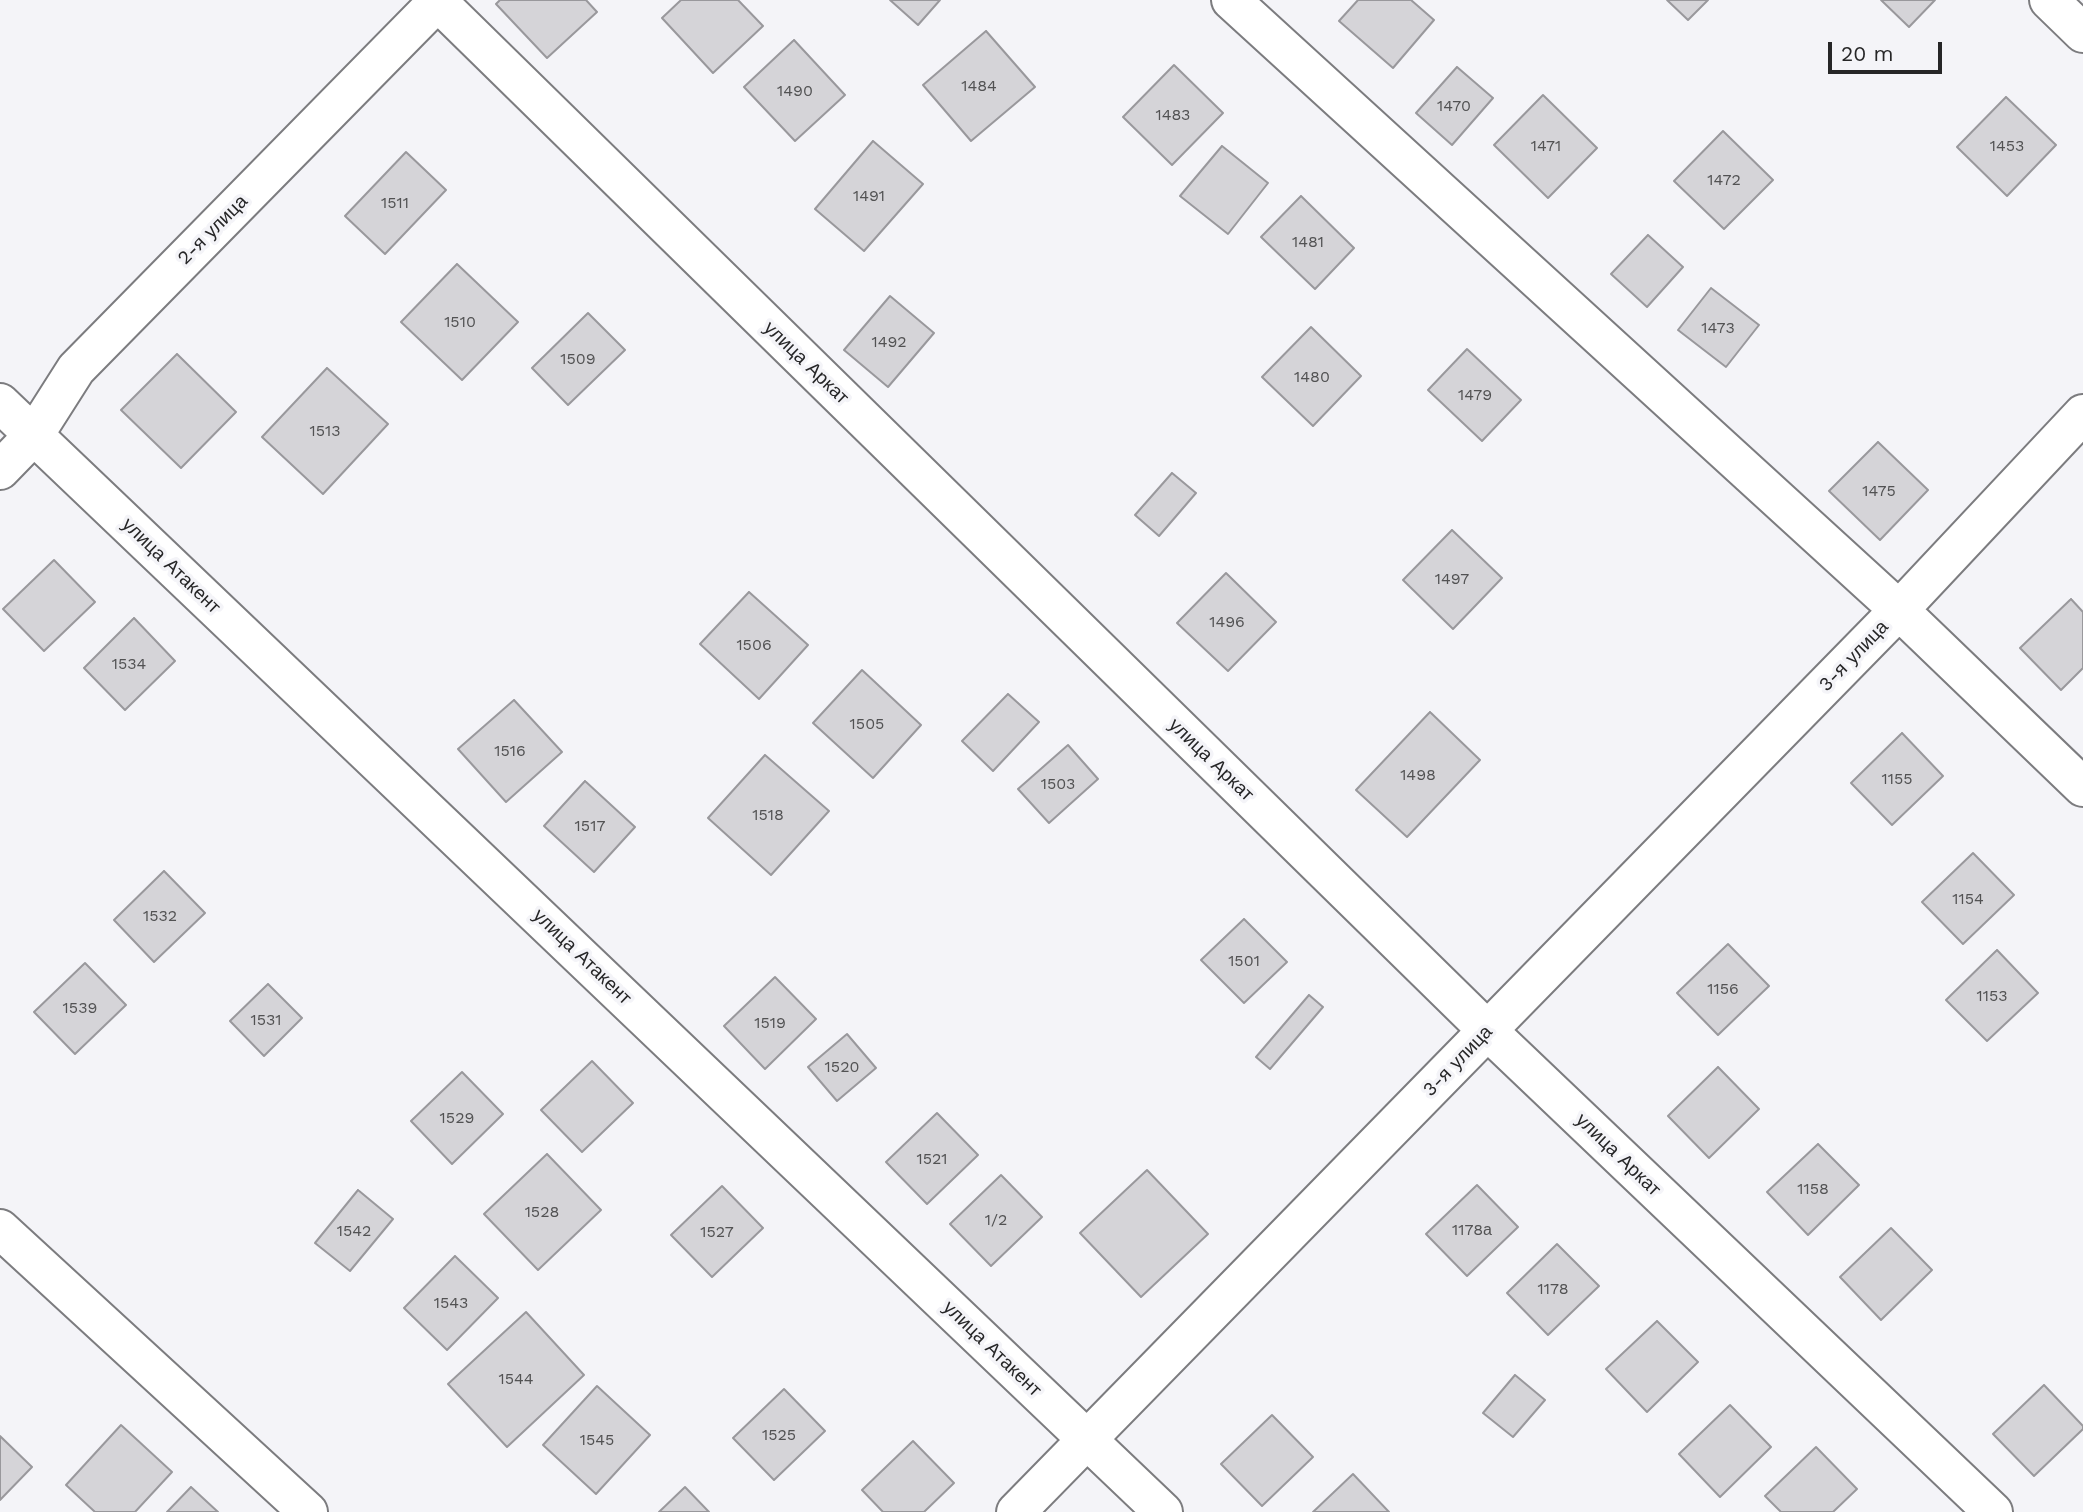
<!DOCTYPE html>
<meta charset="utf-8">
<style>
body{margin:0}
#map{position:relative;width:2083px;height:1512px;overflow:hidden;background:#f4f4f8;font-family:"Work Sans",sans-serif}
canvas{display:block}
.scale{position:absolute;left:1828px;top:42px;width:114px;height:32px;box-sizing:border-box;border:4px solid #262627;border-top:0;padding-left:9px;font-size:21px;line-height:24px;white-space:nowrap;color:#262627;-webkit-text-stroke:5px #f4f4f8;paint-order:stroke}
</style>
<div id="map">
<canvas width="2083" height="1512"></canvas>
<div class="scale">20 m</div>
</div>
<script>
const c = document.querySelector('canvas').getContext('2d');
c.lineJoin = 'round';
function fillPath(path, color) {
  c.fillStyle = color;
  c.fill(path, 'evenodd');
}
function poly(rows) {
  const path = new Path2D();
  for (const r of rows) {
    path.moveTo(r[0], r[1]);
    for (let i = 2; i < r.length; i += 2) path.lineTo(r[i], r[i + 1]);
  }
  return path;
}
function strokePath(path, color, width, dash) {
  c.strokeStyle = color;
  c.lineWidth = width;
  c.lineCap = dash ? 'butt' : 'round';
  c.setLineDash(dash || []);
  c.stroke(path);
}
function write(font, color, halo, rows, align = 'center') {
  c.font = font + ' "Work Sans",sans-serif';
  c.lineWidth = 7;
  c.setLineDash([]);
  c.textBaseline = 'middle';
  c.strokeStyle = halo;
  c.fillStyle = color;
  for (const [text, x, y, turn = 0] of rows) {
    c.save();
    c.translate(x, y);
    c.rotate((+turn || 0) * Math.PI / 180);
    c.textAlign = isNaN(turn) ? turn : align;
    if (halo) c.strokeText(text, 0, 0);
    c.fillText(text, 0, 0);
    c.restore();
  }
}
const building = poly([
 [500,0,586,0,597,12,547,58,496,4,500,0],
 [681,0,738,0,763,26,713,73,662,18,681,0],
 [890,0,940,0,918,25,890,0],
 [1358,0,1411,0,1434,20,1393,68,1339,21,1358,0],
 [1667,0,1708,0,1688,20,1667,0],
 [1881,0,1935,0,1909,27,1881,0],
 [986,31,1035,87,971,141,923,85,986,31],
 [794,40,845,95,795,141,744,87,794,40],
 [1174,65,1223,113,1172,165,1123,117,1174,65],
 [1457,67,1493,98,1452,145,1416,113,1457,67],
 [1543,95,1597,148,1548,198,1494,145,1543,95],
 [2006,97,2056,145,2007,196,1957,147,2006,97],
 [1723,131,1773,180,1724,229,1674,181,1723,131],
 [873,141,923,184,864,251,815,209,873,141],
 [1222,146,1268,183,1228,234,1180,196,1222,146],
 [406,152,446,190,385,254,345,216,406,152],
 [1301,196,1354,248,1315,289,1261,237,1301,196],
 [1648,235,1683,267,1647,307,1611,274,1648,235],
 [457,264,518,322,462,380,401,322,457,264],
 [1711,288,1759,325,1726,367,1678,330,1711,288],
 [890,296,934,333,888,387,844,350,890,296],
 [588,313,625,350,568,405,532,368,588,313],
 [1311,327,1361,376,1313,426,1262,377,1311,327],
 [1467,349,1521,400,1482,441,1428,390,1467,349],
 [177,354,236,412,181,468,121,410,177,354],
 [327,368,388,424,323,494,262,437,327,368],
 [1878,442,1928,490,1880,540,1829,491,1878,442],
 [1172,473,1196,493,1159,536,1135,515,1172,473],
 [1452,530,1502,578,1453,629,1403,580,1452,530],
 [54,560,95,602,44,651,3,609,54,560],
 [1226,573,1276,622,1228,671,1177,623,1226,573],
 [749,592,808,645,759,699,700,644,749,592],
 [2071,599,2083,612,2083,668,2061,690,2020,648,2071,599],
 [134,618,175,661,125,710,84,668,134,618],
 [862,670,921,725,873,778,813,723,862,670],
 [1008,694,1039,722,993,771,962,741,1008,694],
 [514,700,562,752,506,802,458,749,514,700],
 [1430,712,1480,760,1407,837,1356,790,1430,712],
 [1902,733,1943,776,1892,825,1851,783,1902,733],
 [1068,745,1098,779,1049,823,1018,789,1068,745],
 [765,755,829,811,771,875,708,818,765,755],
 [585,781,635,827,594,872,544,826,585,781],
 [1973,853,2014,895,1963,944,1922,902,1973,853],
 [164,871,205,913,154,962,114,920,164,871],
 [1244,919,1287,962,1244,1003,1201,960,1244,919],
 [1728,944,1769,986,1718,1035,1677,993,1728,944],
 [1997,950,2038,993,1987,1041,1946,1000,1997,950],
 [85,963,126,1005,75,1054,34,1012,85,963],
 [775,977,816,1019,765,1069,724,1026,775,977],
 [268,984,302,1018,264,1056,230,1021,268,984],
 [1309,995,1323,1007,1270,1069,1256,1057,1309,995],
 [847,1034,876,1068,837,1101,808,1067,847,1034],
 [592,1061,633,1103,582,1152,541,1110,592,1061],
 [1718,1067,1759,1109,1709,1158,1668,1116,1718,1067],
 [462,1072,503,1114,452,1164,411,1121,462,1072],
 [937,1113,978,1155,927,1204,886,1162,937,1113],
 [1818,1144,1859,1185,1808,1235,1767,1192,1818,1144],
 [547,1154,601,1210,538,1270,484,1214,547,1154],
 [1147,1170,1208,1234,1141,1297,1080,1233,1147,1170],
 [1001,1175,1042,1217,991,1266,950,1224,1001,1175],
 [1477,1185,1518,1227,1467,1276,1426,1234,1477,1185],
 [722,1186,763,1228,712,1277,671,1235,722,1186],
 [358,1190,393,1219,350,1271,315,1243,358,1190],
 [1891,1228,1932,1270,1881,1320,1840,1277,1891,1228],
 [1557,1244,1599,1286,1548,1335,1507,1293,1557,1244],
 [455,1256,498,1298,447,1350,404,1308,455,1256],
 [526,1312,584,1375,507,1447,448,1384,526,1312],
 [1657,1321,1698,1362,1647,1412,1606,1369,1657,1321],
 [1515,1375,1545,1400,1513,1437,1483,1413,1515,1375],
 [2044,1385,2083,1426,2083,1429,2034,1476,1993,1434,2044,1385],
 [597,1386,650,1435,596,1494,543,1445,597,1386],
 [784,1389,825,1431,774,1480,733,1438,784,1389],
 [1730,1405,1771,1447,1720,1497,1679,1454,1730,1405],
 [1272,1415,1313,1457,1262,1506,1221,1464,1272,1415],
 [121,1425,172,1472,135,1512,95,1512,66,1485,121,1425],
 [0,1436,32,1467,0,1500,0,1436],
 [913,1441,954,1483,924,1512,883,1512,862,1490,913,1441],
 [1816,1447,1857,1489,1833,1512,1781,1512,1765,1496,1816,1447],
 [1353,1474,1389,1512,1313,1512,1353,1474],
 [191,1487,218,1512,167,1512,191,1487],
 [685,1487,709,1512,659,1512,685,1487]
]);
fillPath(building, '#d5d4d8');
strokePath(building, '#99989c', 2);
const minor = poly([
 [436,0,1487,1030,1993,1512],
 [1231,0,1899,610,2083,787],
 [2049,0,2083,33],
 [0,403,1163,1512],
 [0,470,34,435,76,369,439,0],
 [0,1229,308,1512],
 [1016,1512,1899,610,2083,414]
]);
strokePath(minor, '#7c7c7f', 42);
strokePath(minor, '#fff', 38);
write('16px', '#525253', null, [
 ["1484",979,86],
 ["1490",795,91],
 ["1470",1454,106],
 ["1483",1173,115],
 ["1471",1546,146],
 ["1453",2007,146],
 ["1472",1724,180],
 ["1491",869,196],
 ["1511",395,203],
 ["1481",1308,242],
 ["1510",460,322],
 ["1473",1718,328],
 ["1492",889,342],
 ["1509",578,359],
 ["1480",1312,377],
 ["1479",1475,395],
 ["1513",325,431],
 ["1475",1879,491],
 ["1497",1452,579],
 ["1496",1227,622],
 ["1506",754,645],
 ["1534",129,664],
 ["1505",867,724],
 ["1516",510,751],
 ["1498",1418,775],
 ["1155",1897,779],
 ["1503",1058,784],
 ["1518",768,815],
 ["1517",590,826],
 ["1154",1968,899],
 ["1532",160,916],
 ["1501",1244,961],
 ["1156",1723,989],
 ["1153",1992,996],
 ["1539",80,1008],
 ["1531",266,1020],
 ["1519",770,1023],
 ["1520",842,1067],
 ["1529",457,1118],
 ["1521",932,1159],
 ["1158",1813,1189],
 ["1528",542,1212],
 ["1/2",996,1220],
 ["1178а",1472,1230],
 ["1542",354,1231],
 ["1527",717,1232],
 ["1178",1553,1289],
 ["1543",451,1303],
 ["1544",516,1379],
 ["1525",779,1435],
 ["1545",597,1440]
]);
write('19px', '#262627', '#f4f4f8', [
 ["2-я улица",213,230,-45],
 ["улица Аркат",806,363,44],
 ["улица Атакент",171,566,44],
 ["3-я улица",1854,656,-46],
 ["улица Аркат",1211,760,44],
 ["улица Атакент",582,957,44],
 ["3-я улица",1458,1061,-46],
 ["улица Аркат",1618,1155,44],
 ["улица Атакент",992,1349,44]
]);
</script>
